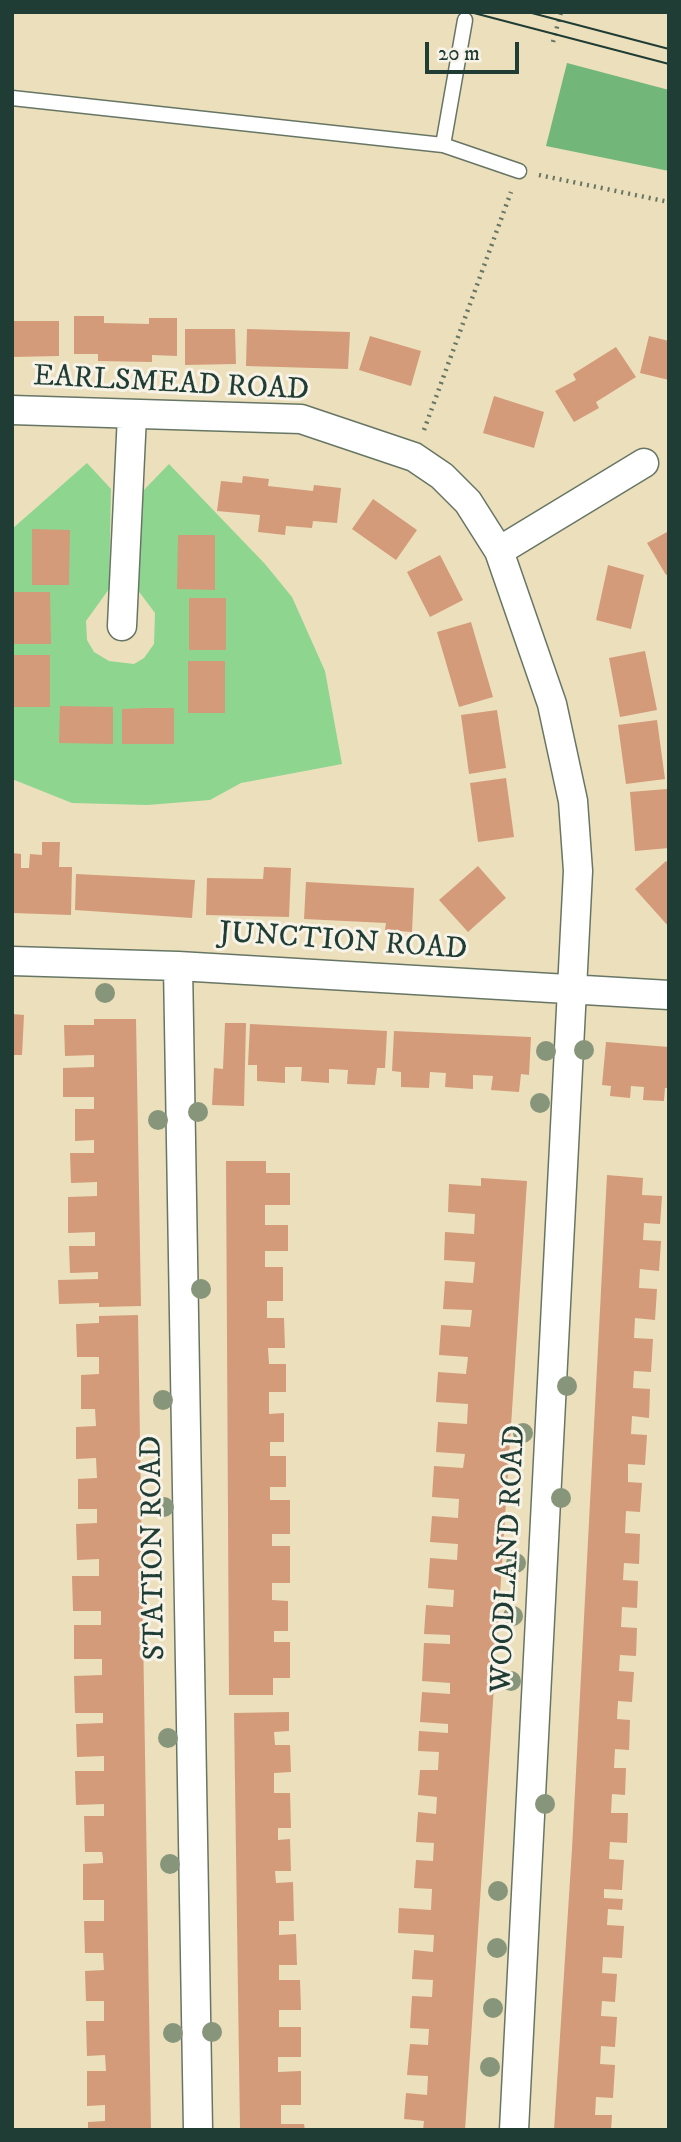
<!DOCTYPE html>
<style>
body{margin:0}
#map{position:relative;width:681px;height:2142px;overflow:hidden;background:#ecdfbc;font-family:"IM FELL DW Pica",serif}
canvas{display:block}
.frame{position:absolute;inset:0;border:14px solid #1f3d34;pointer-events:none}
.scale{position:absolute;left:425px;top:42px;width:94px;height:32px;box-sizing:border-box;border:4px solid #1f3d34;border-top:0;padding-left:9px;font-size:21px;line-height:24px;white-space:nowrap;color:#1f3d34;-webkit-text-stroke:5px #f7f3e8;paint-order:stroke}
</style>
<div id="map">
<canvas width="681" height="2142"></canvas>
<div class="frame"></div>
<div class="scale">20 m</div>
</div>
<script>
const c = document.querySelector('canvas').getContext('2d');
c.lineJoin = 'round';
function fillPath(path, color) {
  c.fillStyle = color;
  c.fill(path, 'evenodd');
}
function poly(rows) {
  const path = new Path2D();
  for (const r of rows) {
    path.moveTo(r[0], r[1]);
    for (let i = 2; i < r.length; i += 2) path.lineTo(r[i], r[i + 1]);
  }
  return path;
}
function strokePath(path, color, width, dash) {
  c.strokeStyle = color;
  c.lineWidth = width;
  c.lineCap = dash ? 'butt' : 'round';
  c.setLineDash(dash || []);
  c.stroke(path);
}
function write(font, color, halo, rows, align = 'center') {
  c.font = font + ' "IM FELL DW Pica",serif';
  c.lineWidth = 6;
  c.setLineDash([]);
  c.textBaseline = 'middle';
  c.strokeStyle = halo;
  c.fillStyle = color;
  for (const [text, x, y, turn = 0] of rows) {
    c.save();
    c.translate(x, y);
    c.rotate((+turn || 0) * Math.PI / 180);
    c.textAlign = isNaN(turn) ? turn : align;
    if (halo) c.strokeText(text, 0, 0);
    c.fillText(text, 0, 0);
    c.restore();
  }
}
fillPath(poly([
 [87,463,111,489,109,589,86,621,87,640,94,652,109,661,134,664,144,658,154,644,155,613,137,589,140,494,169,464,265,564,292,597,325,671,342,764,241,783,210,800,147,805,72,803,12,779,12,529]
]), '#8ed590');
fillPath(poly([
 [567,63,669,90,669,171,546,146]
]), '#72b67a');
fillPath(poly([
 [74,316,104,316,104,323,149,324,149,318,177,318,177,356,152,355,152,362,98,361,98,354,74,354],
 [12,321,59,321,59,356,12,357],
 [185,329,235,329,236,364,185,365],
 [247,329,350,332,348,369,246,366],
 [370,336,421,351,411,386,359,370],
 [649,336,669,341,669,380,640,373],
 [616,347,636,377,596,402,599,408,574,422,555,391,576,380,573,374],
 [494,396,544,412,534,448,483,433],
 [243,476,269,479,268,486,313,491,314,485,341,488,337,523,313,521,312,528,286,526,285,535,258,532,260,515,217,511,221,481,242,483],
 [373,499,417,530,396,560,352,529],
 [32,529,70,530,69,585,32,585],
 [669,531,669,573,666,575,647,543],
 [178,535,215,535,215,590,177,589],
 [440,555,463,600,430,617,407,572],
 [608,565,644,575,631,629,596,620],
 [14,592,50,592,51,644,14,644],
 [189,598,226,598,226,650,189,650],
 [471,622,493,697,459,707,437,632],
 [645,651,657,710,620,717,609,658],
 [13,655,50,655,50,707,14,707],
 [188,661,225,661,225,713,188,713],
 [60,706,113,707,113,744,59,743],
 [147,708,174,708,174,744,122,744,122,709],
 [497,710,506,768,469,774,461,715],
 [657,720,665,779,626,784,618,725],
 [506,778,514,837,478,842,470,783],
 [667,789,669,848,635,851,630,792],
 [42,842,60,842,59,867,72,867,71,915,12,913,12,853,21,854,21,868,29,868,30,854,42,855],
 [666,861,669,864,669,927,635,889],
 [478,866,506,898,468,932,439,900],
 [264,867,291,868,289,917,206,915,207,878,263,879],
 [76,874,195,880,192,918,75,910],
 [306,882,414,888,412,932,385,930,386,923,304,919],
 [12,1014,24,1015,22,1055,12,1055],
 [94,1019,136,1019,141,1306,99,1307,99,1303,59,1304,58,1280,98,1279,98,1272,70,1273,69,1246,95,1246,95,1232,68,1233,68,1197,97,1196,97,1182,71,1183,70,1153,94,1153,94,1140,75,1141,75,1109,94,1109,94,1097,63,1097,63,1068,94,1067,94,1055,65,1056,64,1025,94,1025],
 [225,1023,246,1023,244,1106,212,1105,214,1068,223,1069],
 [250,1024,387,1031,385,1068,377,1068,375,1085,347,1084,348,1070,329,1069,329,1083,301,1081,302,1067,285,1067,285,1083,257,1081,257,1065,248,1065],
 [394,1031,531,1037,529,1075,521,1074,519,1092,491,1090,493,1076,473,1075,473,1089,445,1087,446,1073,430,1072,429,1088,401,1087,401,1072,392,1071],
 [606,1042,669,1047,669,1088,665,1088,664,1101,643,1100,644,1087,631,1086,630,1098,610,1096,611,1086,602,1085],
 [226,1161,266,1161,266,1173,290,1173,290,1205,265,1205,265,1225,288,1225,288,1251,265,1251,265,1267,283,1267,283,1301,267,1301,267,1318,284,1318,285,1348,268,1348,269,1364,286,1364,286,1392,269,1392,269,1414,284,1413,284,1442,270,1442,270,1456,286,1456,286,1487,270,1487,270,1500,290,1500,290,1534,272,1534,272,1546,290,1546,290,1583,272,1583,272,1600,288,1601,288,1631,274,1631,274,1642,290,1642,290,1678,273,1678,273,1695,229,1695],
 [607,1175,643,1178,642,1195,662,1196,660,1224,644,1223,643,1240,661,1241,659,1271,640,1269,639,1288,657,1289,655,1320,635,1318,634,1338,653,1339,651,1372,634,1371,633,1388,650,1389,649,1418,632,1416,631,1434,647,1435,645,1465,628,1464,628,1482,642,1483,640,1512,626,1511,625,1533,640,1534,639,1564,624,1563,623,1580,638,1581,637,1608,622,1607,621,1627,637,1628,636,1656,620,1655,619,1671,634,1672,632,1702,618,1701,617,1719,630,1720,629,1750,615,1749,614,1768,626,1768,625,1795,612,1794,611,1813,628,1813,627,1843,610,1842,609,1859,624,1860,622,1890,604,1889,604,1898,623,1899,622,1910,608,1909,607,1925,624,1926,622,1958,603,1957,602,1973,617,1974,615,2002,602,2001,601,2016,617,2017,615,2047,601,2046,600,2064,615,2065,613,2098,596,2097,595,2115,612,2115,611,2130,554,2130,572,1849],
 [481,1178,527,1181,465,2130,423,2130,424,2121,404,2119,406,2093,427,2095,428,2076,407,2075,410,2044,428,2045,429,2029,410,2028,412,1996,432,1997,433,1980,412,1979,414,1950,433,1952,434,1935,398,1933,399,1908,431,1910,432,1889,414,1888,416,1860,433,1861,434,1843,416,1842,418,1812,436,1814,437,1797,418,1795,420,1770,438,1770,439,1752,418,1751,419,1731,448,1733,448,1724,420,1722,422,1692,450,1694,450,1683,422,1681,424,1643,450,1644,450,1635,424,1634,426,1605,453,1607,454,1590,428,1588,430,1558,457,1560,458,1544,430,1542,432,1516,458,1518,459,1499,432,1497,434,1466,463,1468,465,1454,436,1452,438,1422,467,1424,468,1404,436,1402,438,1372,466,1374,468,1357,439,1355,441,1325,470,1327,472,1310,443,1309,445,1281,473,1283,475,1262,444,1260,445,1232,474,1234,475,1214,448,1212,449,1184,481,1186],
 [138,1315,151,2130,88,2130,88,2122,105,2121,105,2105,87,2106,87,2071,106,2071,105,2055,87,2056,86,2021,104,2021,104,2001,86,2001,85,1971,104,1970,103,1953,85,1953,84,1921,104,1921,104,1900,83,1900,83,1864,103,1863,103,1858,102,1852,85,1852,84,1816,104,1816,104,1804,76,1805,75,1771,104,1771,104,1756,77,1757,76,1724,103,1723,103,1713,75,1713,74,1676,102,1675,102,1659,74,1659,74,1625,101,1625,101,1611,73,1611,72,1576,99,1576,99,1559,77,1560,76,1524,97,1523,97,1509,78,1509,78,1479,97,1478,96,1458,76,1459,76,1427,96,1426,95,1409,81,1409,81,1375,99,1374,99,1357,77,1357,76,1324,99,1323,99,1316],
 [289,1712,289,1731,274,1732,275,1745,290,1745,291,1772,274,1773,274,1793,290,1793,291,1828,278,1828,278,1840,290,1839,291,1871,275,1871,276,1883,293,1882,294,1921,279,1921,279,1935,296,1934,297,1965,279,1965,279,1980,300,1980,301,2010,279,2010,279,2027,301,2027,301,2057,278,2057,278,2072,301,2071,301,2105,281,2105,281,2124,304,2124,305,2130,240,2130,234,1713]
]), '#d39b7a');
const service = poly([
 [12,98,443,145,519,171],
 [443,145,465,20]
]);
const minor = poly([
 [12,410,301,419,414,457,442,476,468,502,499,551,552,704,573,801,578,871,514,2130],
 [499,551,644,463],
 [122,626,132,415],
 [12,961,178,966,669,995],
 [178,966,198,2130]
]);
strokePath(service, '#677664', 17);
strokePath(minor, '#677664', 31);
strokePath(poly([
 [553,42,561,12],
 [539,175,669,202],
 [424,430,511,192]
]), '#677664', 4.5, [2, 5]);
strokePath(service, '#fff', 14);
strokePath(minor, '#fff', 28);
strokePath(poly([
 [470,12,669,64],
 [528,12,669,49]
]), '#1f3d34', 2);
c.fillStyle = '#87967b';
for (const [x, y] of [
 [105,993],
 [584,1050],
 [546,1051],
 [540,1103],
 [198,1112],
 [158,1120],
 [201,1289],
 [567,1386],
 [163,1400],
 [523,1433],
 [561,1498],
 [164,1507],
 [516,1563],
 [513,1616],
 [511,1681],
 [168,1738],
 [545,1804],
 [170,1864],
 [498,1891],
 [497,1948],
 [493,2008],
 [212,2032],
 [173,2033],
 [490,2067]
]) {
  c.beginPath();
  c.arc(x, y, 10, 0, 2 * Math.PI);
  c.fill();
}
write('30px', '#1f3d34', '#f7f3e8', [
 ["EARLSMEAD ROAD",171,385,3],
 ["JUNCTION ROAD",343,943,4],
 ["STATION ROAD",155,1548,-91],
 ["WOODLAND ROAD",510,1559,-87]
]);
</script>
